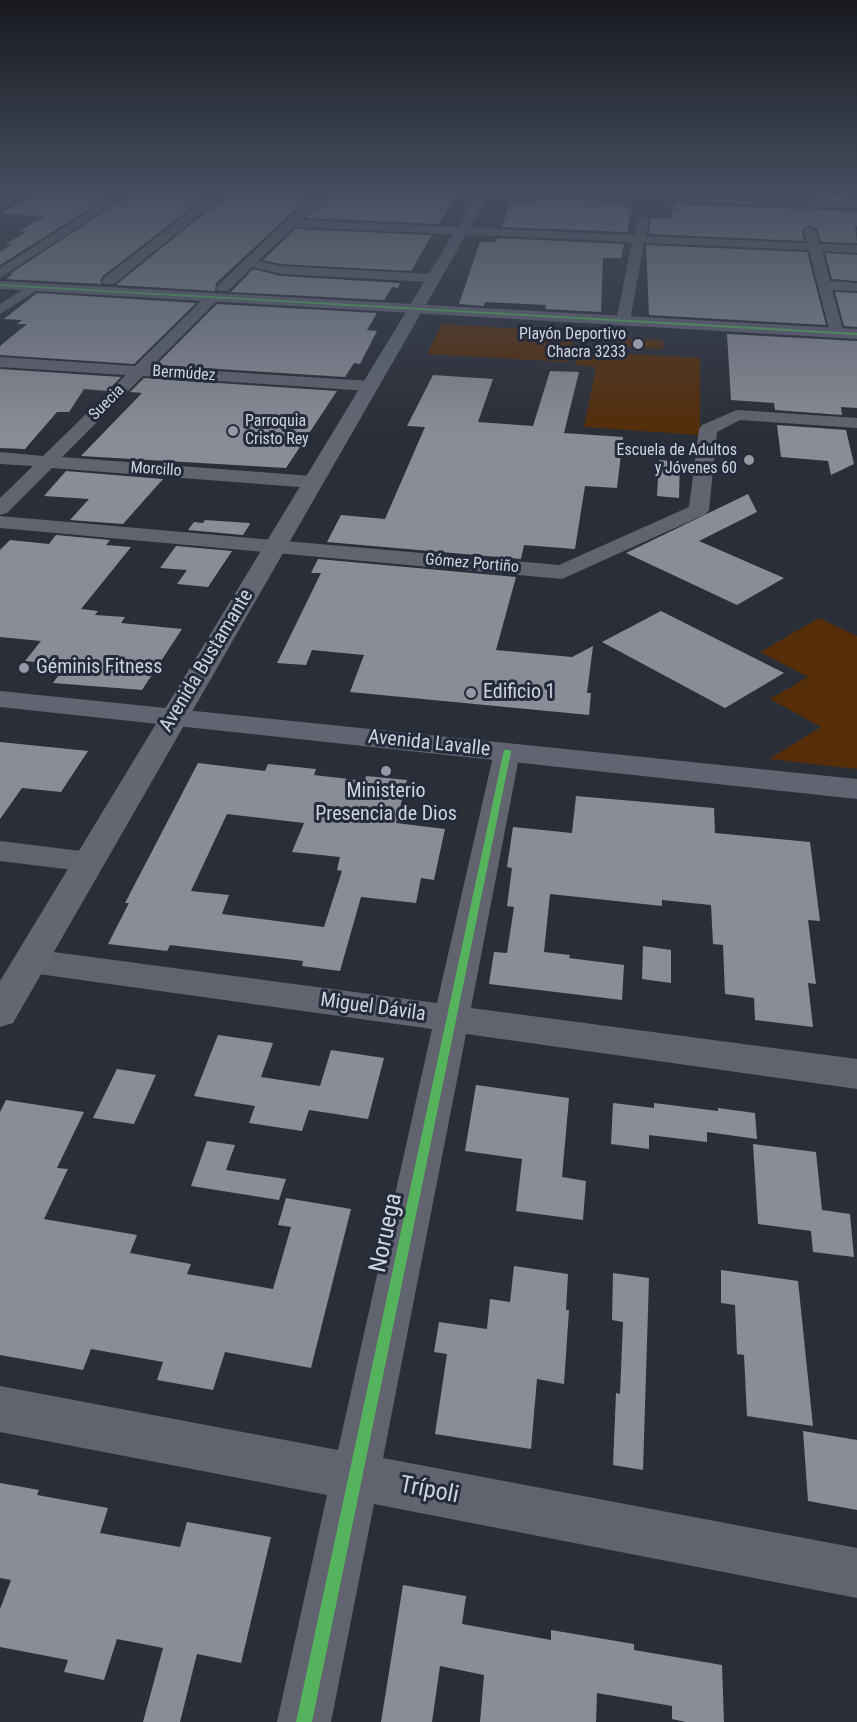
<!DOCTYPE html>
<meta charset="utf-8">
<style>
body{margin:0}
canvas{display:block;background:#2a2e37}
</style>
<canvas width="857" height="1722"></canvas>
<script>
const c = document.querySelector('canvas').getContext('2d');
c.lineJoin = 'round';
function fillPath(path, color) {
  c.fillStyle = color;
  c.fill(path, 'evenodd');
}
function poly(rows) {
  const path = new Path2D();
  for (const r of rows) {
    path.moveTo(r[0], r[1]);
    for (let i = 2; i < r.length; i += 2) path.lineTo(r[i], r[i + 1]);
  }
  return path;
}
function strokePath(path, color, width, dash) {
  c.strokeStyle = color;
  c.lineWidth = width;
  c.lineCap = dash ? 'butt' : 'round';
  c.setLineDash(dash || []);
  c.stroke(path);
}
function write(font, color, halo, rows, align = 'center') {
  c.font = font + ' "Roboto Condensed",sans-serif';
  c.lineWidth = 6;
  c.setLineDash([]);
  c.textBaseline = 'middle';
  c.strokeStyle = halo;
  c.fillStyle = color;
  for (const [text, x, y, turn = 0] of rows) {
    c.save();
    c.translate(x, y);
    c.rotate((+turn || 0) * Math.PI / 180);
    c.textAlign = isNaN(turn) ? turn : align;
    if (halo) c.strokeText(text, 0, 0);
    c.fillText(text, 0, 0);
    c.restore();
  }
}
fillPath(poly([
 [442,324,575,332,569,362,427,354],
 [612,338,663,340,663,349,612,347],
 [578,351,700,358,700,435,584,427,596,367,575,365],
 [819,618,857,636,857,769,769,759,821,727,770,699,808,677,760,652]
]), '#552d09');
fillPath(poly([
 [51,193,114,193,0,265,0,252,12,244,6,244,27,231,19,231,45,216,0,214,35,194],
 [132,193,209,194,103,276,100,280,102,284,6,279,13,274,10,274],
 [233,193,313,193,216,283,215,291,116,285,227,195],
 [329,193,457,193,439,224,306,218],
 [766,194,846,195,848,198,857,198,857,201,730,195,767,196],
 [536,197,624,202,625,209,632,209,627,232,502,227,510,203,531,204],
 [675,204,857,211,857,226,855,226,857,243,821,242,818,230,811,225,802,230,804,241,649,234,651,218,670,219],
 [295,229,432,235,411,271,281,264,263,260],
 [498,238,624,244,621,258,603,258,601,312,545,309,546,305,485,302,484,306,459,304,480,242,495,242],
 [646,245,807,252,826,325,649,315],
 [825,253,857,255,857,281,832,279],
 [253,269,281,276,400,283,398,288,392,287,384,300,231,292],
 [835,292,857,293,857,327,844,326],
 [37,293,196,303,134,364,0,355,0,346,27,324,17,324,22,320,4,319],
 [217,304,377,313,367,330,377,331,360,364,354,363,345,377,156,365],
 [727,334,857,341,857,408,841,407,842,415,775,410,774,403,731,400],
 [0,369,121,377,107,391,84,389,69,412,57,412,25,449,0,448],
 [550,371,579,372,564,433,623,437,617,488,585,486,575,549,524,545,521,559,327,542,341,515,385,519,425,427,407,426,433,375,493,379,478,422,533,426],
 [144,378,337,391,286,468,81,456,142,393,130,392],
 [777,425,846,430,854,464,831,475,828,461,781,457],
 [659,460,680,462,679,498,657,496],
 [66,471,163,479,123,524,70,520,89,499,44,496],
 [748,494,757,512,699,541,784,578,737,605,626,553],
 [205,520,249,523,250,524,243,535,188,530,194,522,203,523],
 [56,535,110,540,106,545,131,547,81,609,98,611,95,615,125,617,121,623,182,629,142,690,53,683,66,665,25,661,41,641,0,637,0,550,10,540,49,544],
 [176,546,232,551,208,587,177,584,187,570,160,568],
 [318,559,516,577,496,650,572,657,593,646,587,693,591,693,589,715,350,692,364,655,312,650,306,665,277,663,321,573,311,573],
 [661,611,784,673,725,708,602,642],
 [0,742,88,751,61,792,22,788,0,819],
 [198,763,265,771,268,764,316,769,314,775,365,781,366,776,407,780,396,823,445,829,434,880,421,878,416,903,361,897,340,971,302,966,303,961,170,945,167,951,108,944,129,903,125,903],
 [227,814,304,823,292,852,340,857,337,870,342,871,324,927,222,914,229,895,191,891],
 [576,796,714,808,715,833,810,842,820,921,808,920,816,984,808,983,813,1027,755,1020,754,998,725,994,723,945,713,944,711,905,662,900,662,906,550,894,544,952,570,955,569,958,624,965,622,1000,489,984,494,952,507,953,514,907,507,906,512,868,507,867,513,827,572,833],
 [643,946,671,950,671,983,642,979],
 [218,1035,273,1043,261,1077,320,1086,331,1050,384,1058,368,1119,309,1110,302,1131,249,1123,255,1106,194,1096],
 [117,1069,156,1075,134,1124,93,1118],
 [476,1085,569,1098,562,1177,586,1181,583,1220,516,1211,522,1159,465,1151],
 [6,1100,84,1112,57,1168,68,1169,44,1219,137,1235,130,1253,191,1264,187,1274,273,1289,291,1227,278,1225,286,1198,351,1209,311,1368,225,1352,213,1390,157,1380,163,1362,91,1349,83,1370,0,1355,0,1112],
 [613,1103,654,1108,654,1103,718,1111,718,1108,755,1113,757,1139,707,1132,707,1142,649,1135,649,1149,611,1144],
 [207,1141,235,1145,226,1170,286,1179,279,1200,191,1186],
 [753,1144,816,1152,822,1210,850,1214,854,1257,813,1252,811,1231,758,1224],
 [514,1266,568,1274,566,1310,569,1310,564,1384,537,1379,531,1449,435,1434,447,1354,434,1352,439,1322,487,1329,490,1299,510,1302],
 [721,1270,798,1281,813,1426,747,1416,744,1355,737,1354,735,1305,721,1303],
 [613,1273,649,1278,643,1470,613,1465,616,1393,620,1394,623,1322,612,1320],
 [803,1431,857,1440,857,1510,808,1501],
 [0,1483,39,1490,37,1495,108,1508,100,1533,180,1547,187,1522,271,1537,241,1663,197,1654,180,1722,143,1722,163,1648,117,1639,104,1680,64,1672,68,1660,0,1647,0,1609,11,1580,0,1578],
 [403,1585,466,1596,462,1624,551,1640,551,1630,634,1644,634,1650,722,1665,724,1722,686,1722,672,1719,672,1706,597,1693,596,1722,480,1722,484,1675,440,1666,432,1722,381,1722]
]), '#8a8d96');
fillPath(poly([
 [14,193,27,193,0,208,0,201,14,193],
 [118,193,130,193,0,278,0,268,118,193],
 [214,193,226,193,114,284,104,284,102,281,104,278,214,193],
 [316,193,327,193,301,220,634,235,637,219,643,216,649,219,646,236,807,243,804,231,810,227,816,231,819,244,857,245,857,253,822,251,830,281,857,283,857,291,832,290,844,333,837,337,830,333,809,250,644,243,630,321,623,325,616,321,632,242,294,227,258,261,281,266,432,274,439,278,432,282,281,274,252,267,228,291,218,291,216,288,218,285,316,193],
 [545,193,624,193,857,203,857,209,550,196,545,193],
 [33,283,40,287,38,290,0,314,0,304,33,283],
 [213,293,220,297,218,300,151,367,369,381,377,386,369,391,143,376,62,457,312,476,319,478,322,482,319,486,312,488,52,468,7,513,0,515,0,498,33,466,0,464,0,452,43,456,126,375,0,367,0,357,135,366,208,294,213,293],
 [737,410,857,418,857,428,740,420,717,432,709,510,706,514,562,579,0,528,0,516,559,565,689,507,699,429,702,425,737,410],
 [507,744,516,746,520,752,471,1008,857,1059,857,1089,466,1034,383,1458,857,1548,857,1598,374,1504,331,1722,277,1722,327,1495,0,1432,0,1386,338,1450,432,1029,31,973,19,970,15,961,19,952,31,949,437,1003,494,752,498,746,507,744],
 [0,841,89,852,100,855,104,862,100,869,89,872,0,861,0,841]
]), '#61646e');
fillPath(poly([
 [478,193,490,193,13,1023,0,1027,0,981,478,193]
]), '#636772');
fillPath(poly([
 [0,281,857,329,857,339,0,289,0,281],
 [0,691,857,779,857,799,0,707,0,691]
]), '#616572');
fillPath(poly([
 [0,284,857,333,857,335,0,286,0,284],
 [504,750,510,750,511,752,312,1722,296,1722,504,750]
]), '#56b35d');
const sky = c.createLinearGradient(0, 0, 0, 434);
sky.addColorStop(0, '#17191e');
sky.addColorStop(0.44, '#444c5e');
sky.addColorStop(1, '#444c5e00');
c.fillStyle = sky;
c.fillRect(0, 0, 857, 434);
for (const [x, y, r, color] of [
 [638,344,6,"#9599a4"],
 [233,431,6,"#9599a4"],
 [749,460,6,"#9599a4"],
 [24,668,6,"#9599a4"],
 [471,693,6,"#9599a4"],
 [386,771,6,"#9599a4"]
]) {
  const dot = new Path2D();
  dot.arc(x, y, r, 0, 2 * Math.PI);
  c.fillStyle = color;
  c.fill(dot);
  strokePath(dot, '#252b3c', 2);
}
write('16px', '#cfd3de', '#252b3c', [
 ["Playón Deportivo",626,335],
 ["Chacra 3233",626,353],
 ["Parroquia",245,422,"left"],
 ["Cristo Rey",245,440,"left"],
 ["Escuela de Adultos",737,451],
 ["y Jóvenes 60",737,469]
], 'right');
write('16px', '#cfd3de', '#252b3c', [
 ["Bermúdez",184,374,4],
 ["Suecia",107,403,-45],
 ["Morcillo",156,470,4],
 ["Gómez Portiño",472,564,5]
]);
write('20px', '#cfd3de', '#252b3c', [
 ["Avenida Bustamante",207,661,-59],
 ["Avenida Lavalle",429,744,6],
 ["Miguel Dávila",373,1008,8]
]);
write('20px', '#cfd3de', '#252b3c', [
 ["Géminis Fitness",36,668],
 ["Edificio 1",483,693],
 ["Ministerio",386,792,"center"],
 ["Presencia de Dios",386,815,"center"]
], 'left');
write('24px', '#cfd3de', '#252b3c', [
 ["Noruega",387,1233,-78],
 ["Trípoli",429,1491,11]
]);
</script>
